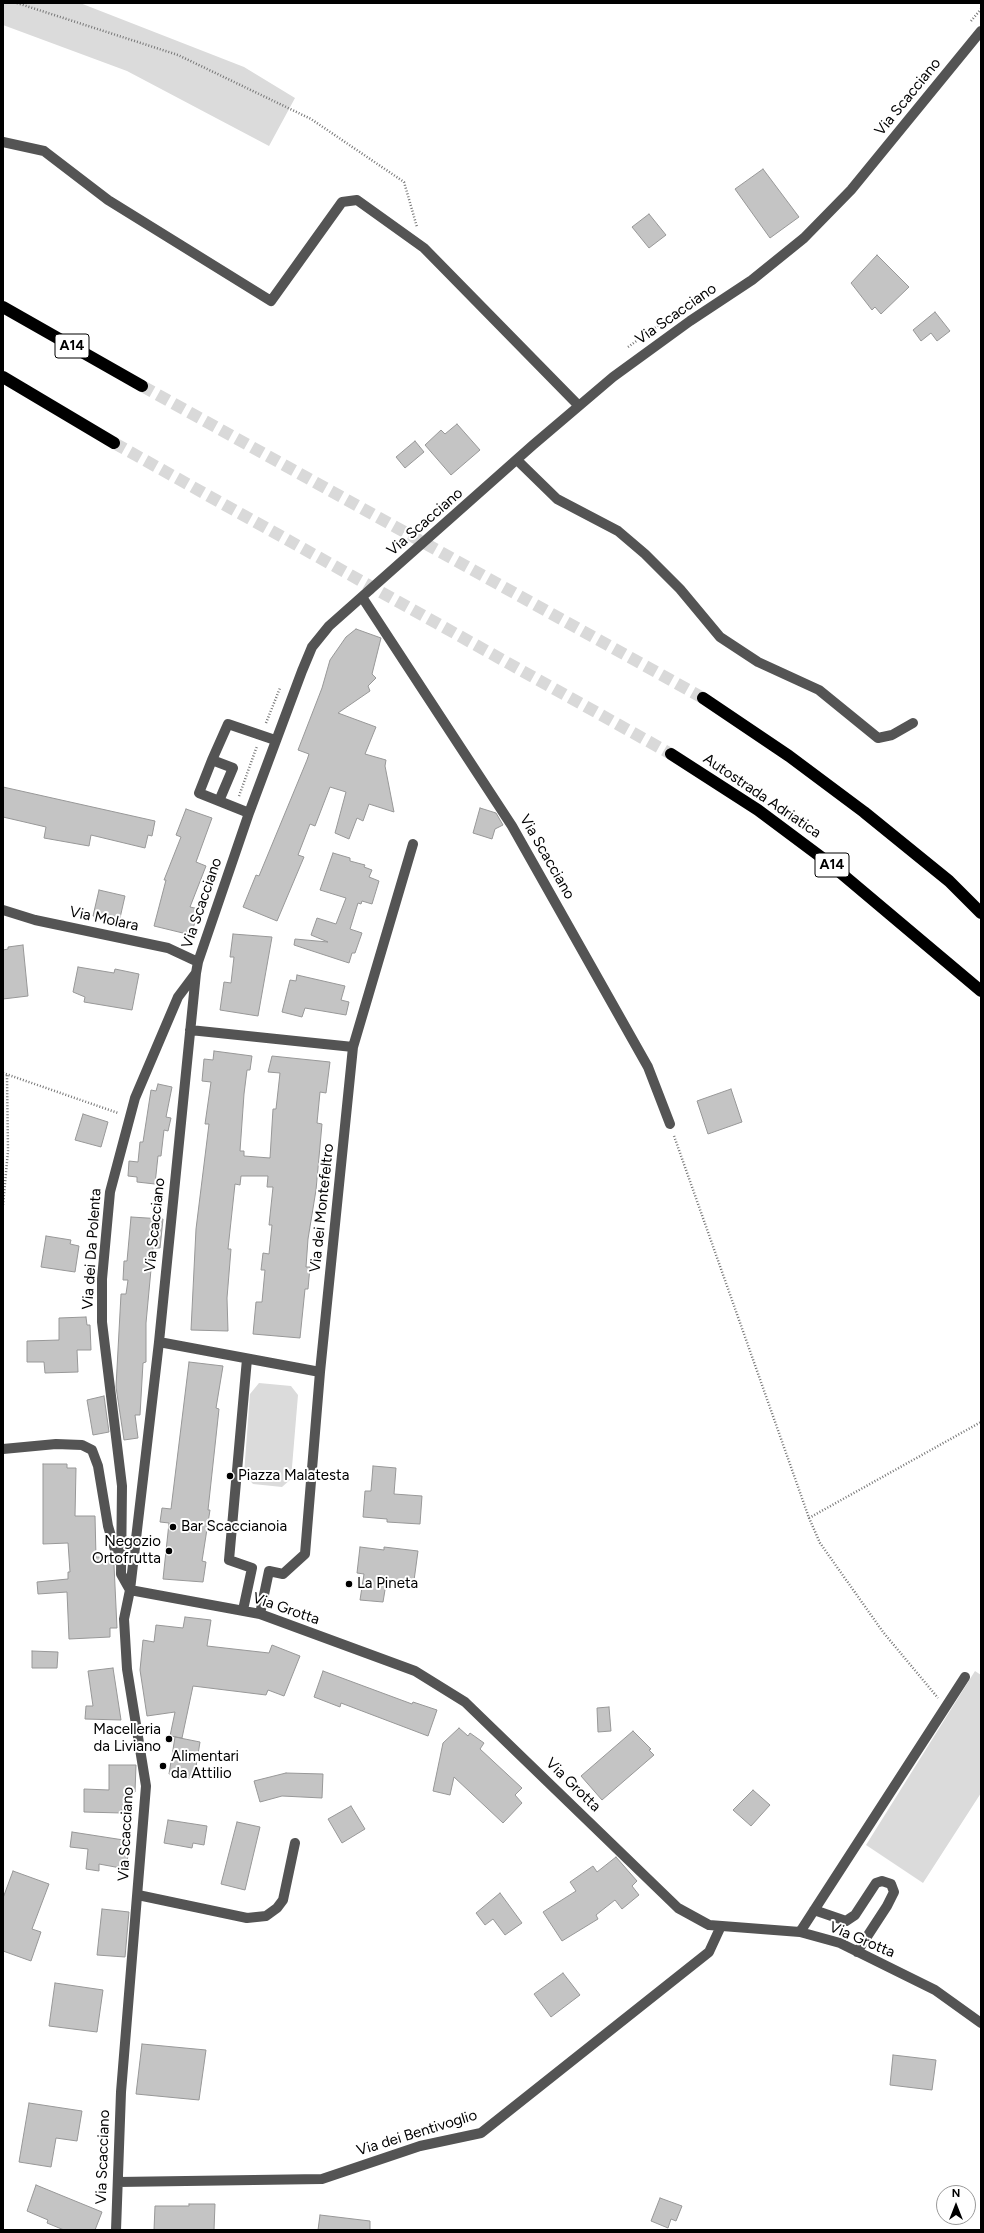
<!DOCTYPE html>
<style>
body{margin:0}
#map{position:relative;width:984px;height:2233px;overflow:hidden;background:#fff;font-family:Figtree,sans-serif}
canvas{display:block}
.frame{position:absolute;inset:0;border:4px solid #000;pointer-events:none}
.north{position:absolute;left:936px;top:2185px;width:40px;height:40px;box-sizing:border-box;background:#fff;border:1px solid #999;border-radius:50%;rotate:0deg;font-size:11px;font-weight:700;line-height:16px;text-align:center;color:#000}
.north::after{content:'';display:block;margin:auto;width:14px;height:18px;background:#000;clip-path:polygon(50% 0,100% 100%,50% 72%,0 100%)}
</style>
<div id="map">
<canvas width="984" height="2233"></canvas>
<div class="frame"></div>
<div class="north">N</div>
</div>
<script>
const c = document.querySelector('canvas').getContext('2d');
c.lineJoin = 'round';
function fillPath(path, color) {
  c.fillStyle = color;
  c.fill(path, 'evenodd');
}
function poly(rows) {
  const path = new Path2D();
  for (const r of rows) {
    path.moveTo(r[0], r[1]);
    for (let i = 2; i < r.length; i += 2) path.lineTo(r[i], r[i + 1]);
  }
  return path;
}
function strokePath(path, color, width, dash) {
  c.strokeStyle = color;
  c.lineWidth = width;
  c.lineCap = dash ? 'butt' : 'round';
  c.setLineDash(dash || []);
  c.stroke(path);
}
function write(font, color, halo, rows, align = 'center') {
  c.font = font + ' Figtree,sans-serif';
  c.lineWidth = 4;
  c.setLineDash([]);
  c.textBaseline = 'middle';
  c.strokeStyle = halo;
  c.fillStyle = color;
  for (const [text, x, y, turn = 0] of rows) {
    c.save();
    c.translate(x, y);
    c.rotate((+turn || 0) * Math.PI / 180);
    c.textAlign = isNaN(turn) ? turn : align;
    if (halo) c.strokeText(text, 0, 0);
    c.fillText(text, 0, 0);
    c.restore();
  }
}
fillPath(poly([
 [3,3,80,3,244,67,295,98,269,146,127,71,3,25],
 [259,1383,291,1386,298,1395,291,1479,282,1487,253,1484,244,1474,250,1394],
 [975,1671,981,1675,981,1793,923,1883,866,1845]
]), '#dbdbdb');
const building = poly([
 [763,169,799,217,770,238,735,189,763,169],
 [649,214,666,235,649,248,632,227,649,214],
 [877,255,909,287,881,314,875,307,872,310,851,283,877,255],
 [935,312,950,331,937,341,931,333,921,341,913,330,935,312],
 [457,424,480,450,451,475,425,445,441,430,445,434,457,424],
 [415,441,424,452,405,468,396,457,415,441],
 [356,629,381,638,372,674,376,678,368,686,370,691,338,713,376,727,365,754,386,760,385,766,394,812,369,804,363,821,357,818,349,839,335,833,346,792,330,787,315,826,310,824,298,855,304,857,277,921,243,907,256,875,259,876,307,760,309,754,298,750,322,688,330,660,346,637,356,629],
 [3,787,155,821,152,836,148,835,145,848,91,835,89,846,44,838,46,827,3,817,3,787],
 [480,808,496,813,503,825,495,829,492,839,473,833,480,808],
 [186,809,212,818,196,862,206,866,190,907,199,909,191,935,154,926,166,880,164,880,181,837,176,835,186,809],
 [333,853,350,858,350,861,365,865,364,867,372,870,369,877,379,881,372,904,362,901,361,904,358,903,350,929,362,933,355,953,352,953,349,963,294,945,295,939,328,942,311,935,317,918,336,924,346,898,320,890,333,853],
 [99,890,125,896,120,918,110,916,109,920,93,916,99,890],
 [233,934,272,937,258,1016,220,1010,224,982,231,983,234,957,230,957,233,934],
 [23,945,28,996,3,999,3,950,8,949,8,947,23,945],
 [78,967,114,973,115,969,139,974,132,1010,84,1002,85,997,73,992,78,967],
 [297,975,345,986,341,1000,349,1002,346,1015,305,1008,302,1017,282,1012,290,980,296,981,297,975],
 [214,1051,252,1056,250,1070,247,1070,244,1094,240,1151,244,1151,244,1156,270,1158,273,1109,276,1109,280,1073,268,1072,272,1056,330,1062,326,1093,320,1092,317,1123,322,1124,316,1190,308,1239,306,1267,310,1267,308,1289,305,1289,300,1338,253,1334,256,1302,262,1302,265,1270,261,1270,263,1253,269,1254,272,1225,269,1225,273,1187,267,1187,268,1176,241,1176,240,1185,235,1184,228,1249,231,1249,227,1298,228,1331,191,1330,196,1229,209,1124,205,1124,211,1082,202,1081,204,1059,213,1060,214,1051],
 [158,1084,172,1087,166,1117,171,1118,168,1131,164,1130,161,1156,158,1156,155,1184,137,1182,137,1177,128,1176,129,1161,138,1162,140,1142,143,1142,151,1090,156,1091,158,1084],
 [731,1089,742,1122,708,1134,697,1101,731,1089],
 [83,1114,108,1122,101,1147,75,1140,83,1114],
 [131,1217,163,1219,160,1248,153,1248,146,1323,146,1362,143,1363,140,1415,135,1415,138,1438,124,1440,116,1387,121,1294,126,1294,128,1280,123,1280,124,1261,127,1261,131,1217],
 [46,1236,71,1240,70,1244,79,1246,75,1272,41,1267,46,1236],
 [86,1317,87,1325,90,1325,91,1350,77,1350,78,1372,45,1373,44,1362,27,1362,27,1341,59,1340,59,1318,86,1317],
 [189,1362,223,1366,216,1408,219,1409,208,1510,210,1510,202,1561,206,1562,203,1582,163,1579,169,1523,160,1522,162,1508,171,1509,189,1362],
 [104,1396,109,1432,93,1435,87,1400,104,1396],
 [43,1464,67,1464,67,1468,76,1468,75,1516,95,1516,96,1557,110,1557,114,1565,117,1628,110,1628,110,1637,69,1639,67,1592,38,1594,37,1582,68,1579,68,1572,70,1572,68,1543,43,1544,43,1464],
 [373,1466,396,1468,394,1494,422,1496,420,1524,387,1522,387,1519,363,1517,365,1491,371,1491,373,1466],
 [360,1547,384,1550,384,1547,418,1551,413,1588,386,1584,383,1602,360,1600,364,1574,357,1573,360,1547],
 [185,1617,211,1620,207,1646,269,1653,272,1645,300,1656,284,1696,268,1690,266,1695,193,1686,182,1738,170,1736,175,1712,147,1716,140,1670,143,1640,154,1642,156,1625,183,1628,185,1617],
 [32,1651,58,1652,57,1668,32,1668,32,1651],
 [113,1668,121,1720,85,1719,86,1706,93,1706,88,1671,113,1668],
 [323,1671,412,1704,413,1702,437,1710,428,1736,341,1703,340,1707,314,1697,323,1671],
 [609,1707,611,1731,598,1732,597,1708,609,1707],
 [459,1728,468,1736,470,1733,484,1743,480,1749,522,1788,515,1795,522,1803,503,1823,454,1777,450,1795,433,1791,443,1743,459,1728],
 [633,1731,651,1749,649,1750,654,1755,602,1800,581,1776,633,1731],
 [175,1737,200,1742,194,1779,169,1774,175,1737],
 [109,1765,136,1765,135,1792,127,1792,127,1809,122,1809,122,1813,84,1812,84,1789,109,1790,109,1765],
 [286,1773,323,1774,322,1798,282,1796,260,1802,254,1781,286,1773],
 [753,1790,770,1805,751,1826,733,1810,753,1790],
 [351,1806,365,1829,342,1843,328,1819,351,1806],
 [168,1820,207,1826,204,1845,193,1843,192,1848,164,1843,168,1820],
 [237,1822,260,1827,245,1890,221,1884,237,1822],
 [72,1832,130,1841,126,1869,99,1864,99,1871,86,1869,88,1849,70,1847,72,1832],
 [616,1857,637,1881,632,1886,639,1895,622,1909,615,1900,596,1915,598,1919,562,1941,543,1912,576,1891,570,1882,593,1866,597,1872,616,1857],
 [13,1871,49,1884,32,1929,41,1932,31,1961,3,1951,3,1898,13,1871],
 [500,1893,522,1923,505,1935,493,1919,485,1925,476,1913,500,1893],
 [102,1909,129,1912,125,1957,97,1955,102,1909],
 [563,1973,580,1995,551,2017,534,1994,563,1973],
 [55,1983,103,1990,97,2032,49,2026,55,1983],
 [142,2044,206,2050,199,2100,136,2094,142,2044],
 [893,2055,936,2060,932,2090,890,2085,893,2055],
 [29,2103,82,2111,77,2141,56,2138,51,2167,19,2162,29,2103],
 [36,2185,102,2212,95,2230,64,2230,47,2223,48,2220,27,2211,36,2185],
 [660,2198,682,2206,676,2221,671,2219,668,2228,651,2221,660,2198],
 [189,2204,215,2204,214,2230,154,2230,155,2206,189,2206,189,2204],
 [320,2215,370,2221,370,2230,318,2230,320,2215]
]);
fillPath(building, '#c4c4c4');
strokePath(building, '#989898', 1);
strokePath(poly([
 [142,386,703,698],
 [114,443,671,754]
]), '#d9d9d9', 12, [12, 6]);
strokePath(poly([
 [17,3,178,55,311,119,404,182,417,227],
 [971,21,981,9],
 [628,347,686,306],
 [266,723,280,688],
 [239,796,257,746],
 [3,1073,118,1113],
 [674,1136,809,1518,820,1543,883,1632,938,1698],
 [3,1205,8,1151,7,1075],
 [809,1518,981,1422]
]), '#767676', 2.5, [1, 2]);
strokePath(poly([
 [3,142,44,151,108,200,271,301,342,202,357,200,424,248,579,406],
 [517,460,557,499,618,531,645,554,680,589,720,637,758,662,819,690,878,738,892,735,913,723],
 [362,597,512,826,648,1067,670,1124],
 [212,760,228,724,275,740],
 [219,801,199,793,212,760,233,768,219,801,249,813],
 [3,910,35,920,168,948,198,962],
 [190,1030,353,1047],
 [159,1342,320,1372],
 [3,1449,56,1444,82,1445,92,1450,98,1466,108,1526,118,1560],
 [130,1590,260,1614,415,1671,465,1702,678,1908,709,1925,800,1932,840,1943,935,1990,981,2023],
 [130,1590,121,1574,122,1486,102,1322,102,1279,110,1192,135,1098,178,997,196,973],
 [243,1610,252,1568,229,1560,247,1359],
 [260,1614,269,1571,283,1574,305,1554,320,1372,353,1047,413,844],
 [138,1895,247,1918,266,1916,277,1908,283,1900,295,1843],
 [814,1910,846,1921,855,1915,876,1883,882,1881,891,1884,894,1892,887,1906,857,1952],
 [800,1932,965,1677],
 [118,2182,322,2179,420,2146,481,2133,709,1952,721,1926],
 [116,2230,121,2092,146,1786,127,1669,124,1619,130,1590,159,1342,196,973,198,962,249,813,302,671,312,647,329,626,533,445,613,377,690,321,752,280,804,238,851,190,981,31]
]), '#545454', 10);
strokePath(poly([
 [3,307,142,386],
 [3,377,114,443],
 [703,698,789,756,864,812,949,881,981,913],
 [671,754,758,810,829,863,981,991]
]), '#000', 12);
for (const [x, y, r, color] of [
 [230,1476,4,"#000"],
 [173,1527,4,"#000"],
 [169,1551,4,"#000"],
 [349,1584,4,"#000"],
 [169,1739,4,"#000"],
 [163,1766,4,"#000"]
]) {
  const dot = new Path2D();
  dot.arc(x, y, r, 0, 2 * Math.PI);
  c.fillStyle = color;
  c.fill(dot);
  strokePath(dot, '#fff', 1.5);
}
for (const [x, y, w] of [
 [72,346,34],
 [832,865,34]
]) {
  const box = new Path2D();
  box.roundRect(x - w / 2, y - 12, w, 24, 3);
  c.fillStyle = '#fff';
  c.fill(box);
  strokePath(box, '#000', 1);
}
write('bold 14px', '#000', null, [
 ["A14",72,346],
 ["A14",832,865]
]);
write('15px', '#000', '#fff', [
 ["Via Scacciano",908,97,-51],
 ["Via Scacciano",676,314,-35],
 ["Via Scacciano",425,522,-41],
 ["Autostrada Adriatica",762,796,34],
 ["Via Scacciano",547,857,60],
 ["Via Scacciano",202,903,-71],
 ["Via Molara",104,919,12],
 ["Via dei Montefeltro",322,1208,-84],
 ["Via Scacciano",155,1225,-84],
 ["Via dei Da Polenta",92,1249,-86],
 ["Via Grotta",286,1609,19],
 ["Via Grotta",573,1785,44],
 ["Via Scacciano",126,1834,-87],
 ["Via Grotta",862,1940,23],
 ["Via dei Bentivoglio",417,2133,-17],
 ["Via Scacciano",103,2157,-88]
]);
write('15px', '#000', '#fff', [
 ["Piazza Malatesta",238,1476],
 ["Bar Scaccianoia",181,1527],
 ["Negozio",161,1542,"right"],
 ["Ortofrutta",161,1559,"right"],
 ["La Pineta",357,1584],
 ["Macelleria",161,1730,"right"],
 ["da Liviano",161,1747,"right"],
 ["Alimentari",171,1757],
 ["da Attilio",171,1774]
], 'left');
</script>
